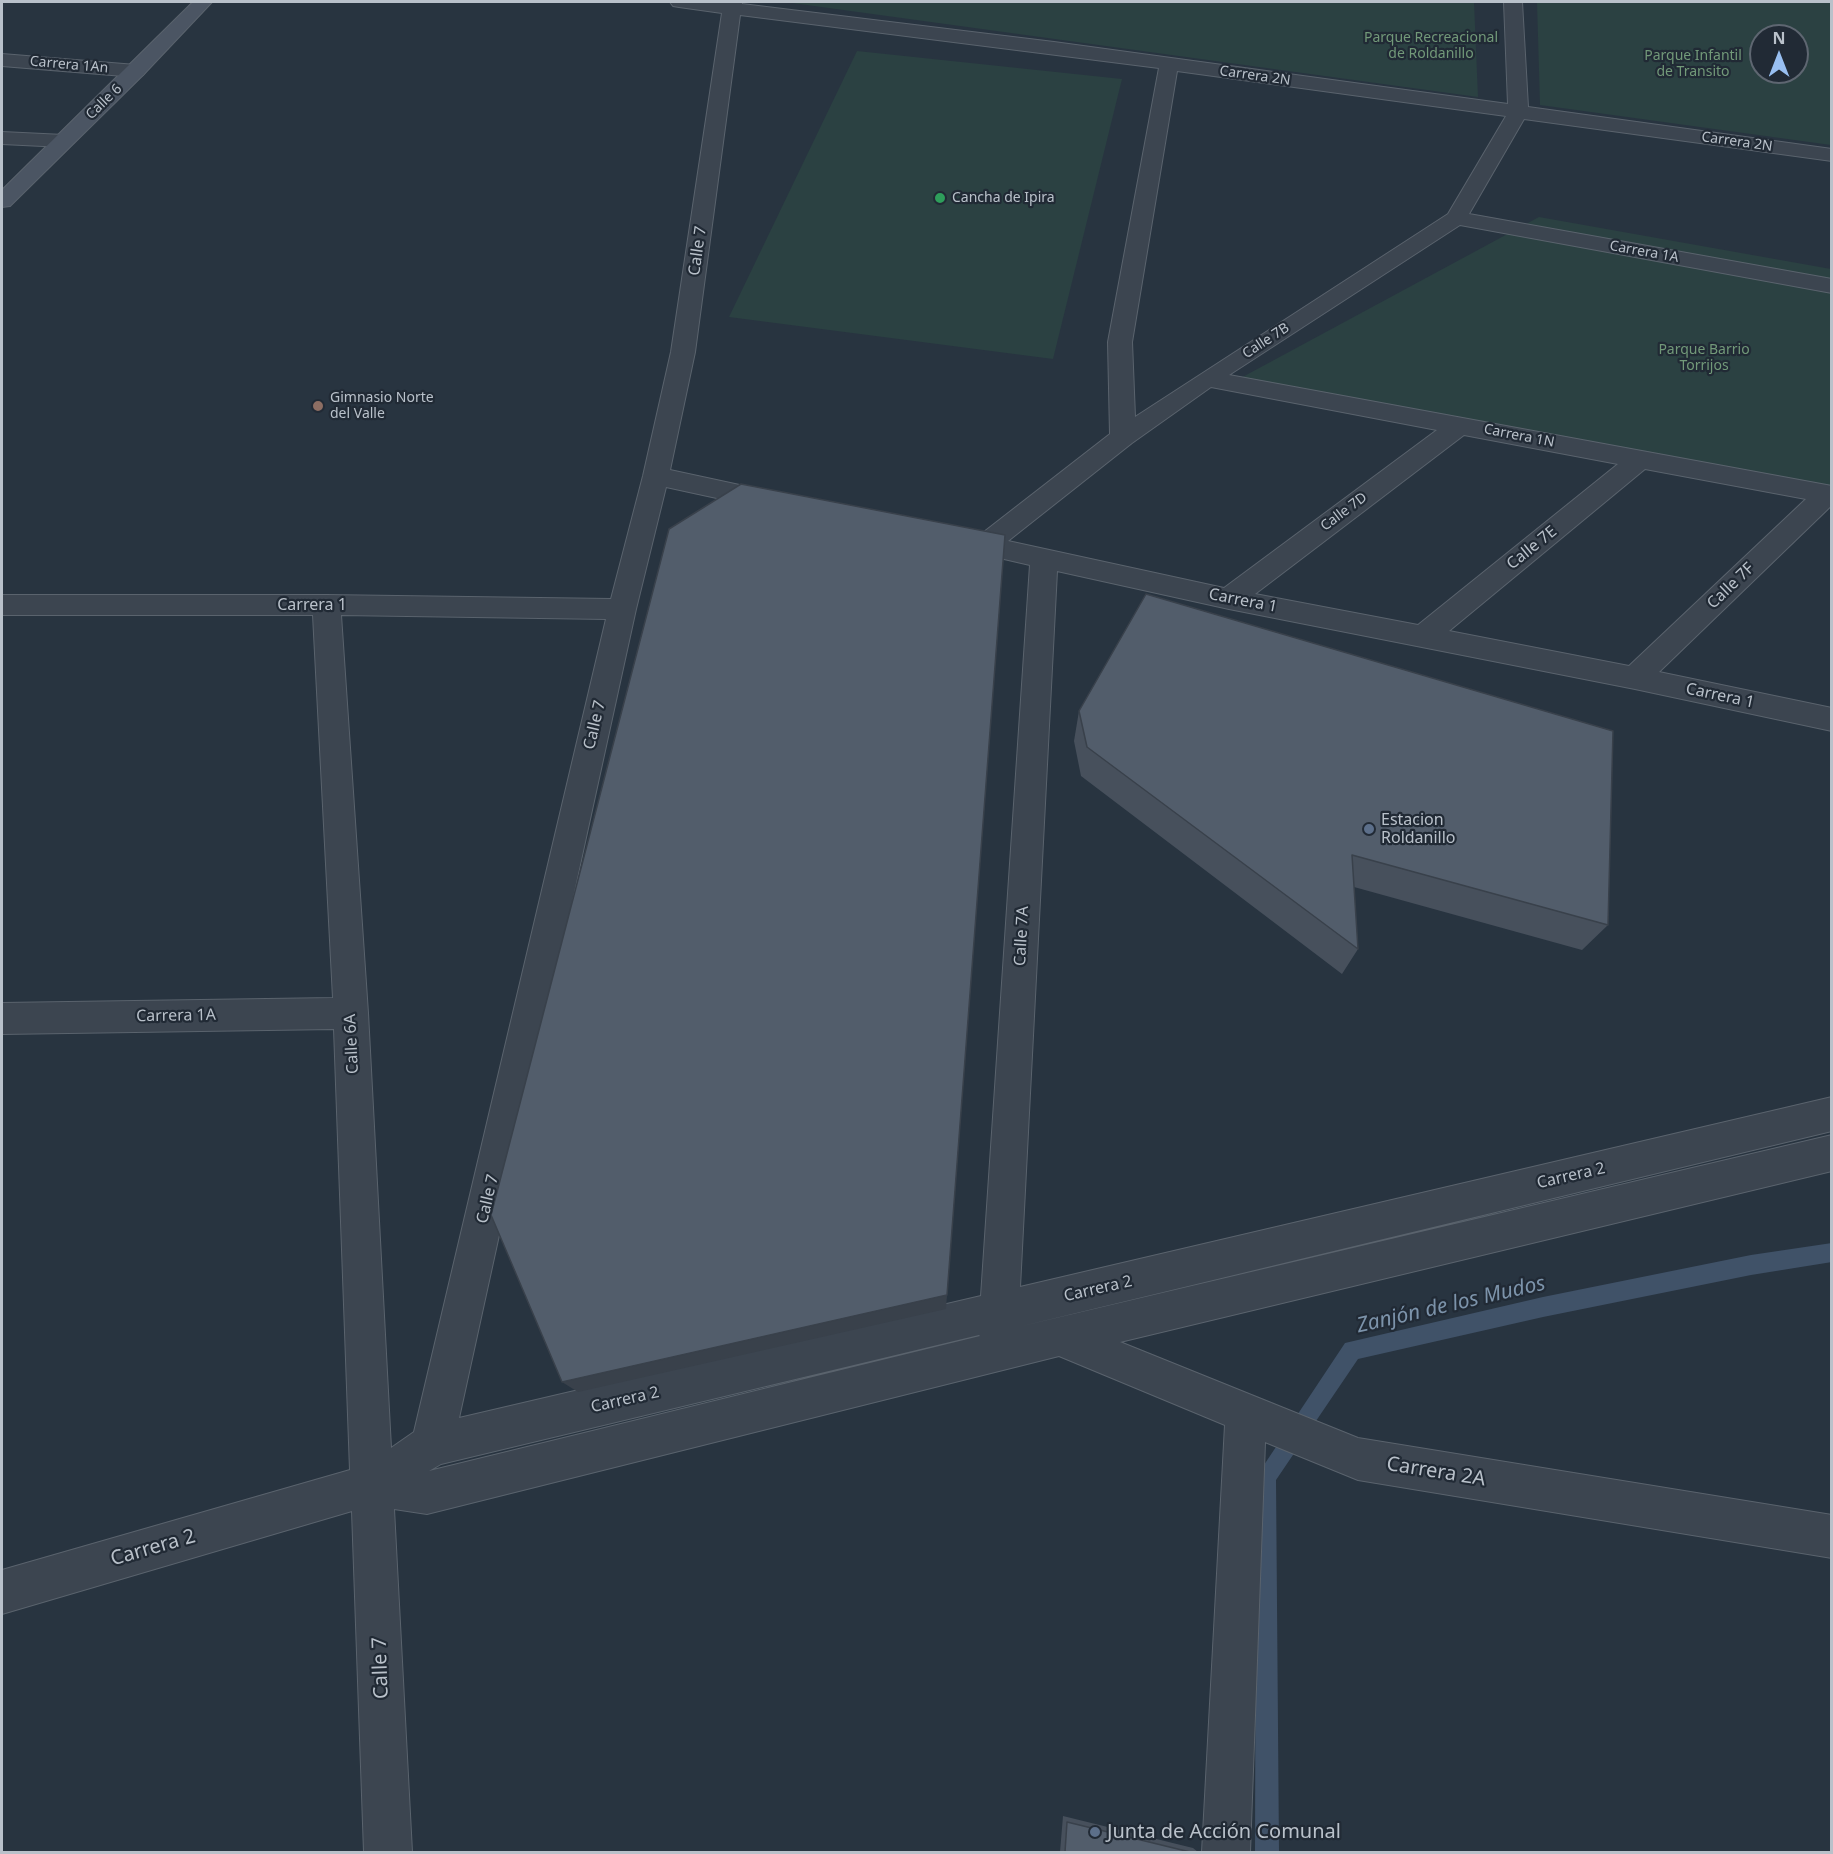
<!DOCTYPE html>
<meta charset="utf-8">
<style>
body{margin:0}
#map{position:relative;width:1833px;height:1854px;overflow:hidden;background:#283440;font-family:"Noto Sans",sans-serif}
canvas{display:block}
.frame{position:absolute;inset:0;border:3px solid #b9c1ca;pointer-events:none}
.north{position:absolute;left:1749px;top:24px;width:60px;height:60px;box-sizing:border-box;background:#212a35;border:2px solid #5e6671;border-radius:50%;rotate:0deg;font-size:16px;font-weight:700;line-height:24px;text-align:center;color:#b9c1ca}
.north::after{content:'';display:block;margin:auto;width:21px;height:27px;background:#98bff1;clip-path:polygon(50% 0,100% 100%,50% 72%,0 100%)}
</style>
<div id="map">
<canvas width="1833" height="1854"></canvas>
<div class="frame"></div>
<div class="north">N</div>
</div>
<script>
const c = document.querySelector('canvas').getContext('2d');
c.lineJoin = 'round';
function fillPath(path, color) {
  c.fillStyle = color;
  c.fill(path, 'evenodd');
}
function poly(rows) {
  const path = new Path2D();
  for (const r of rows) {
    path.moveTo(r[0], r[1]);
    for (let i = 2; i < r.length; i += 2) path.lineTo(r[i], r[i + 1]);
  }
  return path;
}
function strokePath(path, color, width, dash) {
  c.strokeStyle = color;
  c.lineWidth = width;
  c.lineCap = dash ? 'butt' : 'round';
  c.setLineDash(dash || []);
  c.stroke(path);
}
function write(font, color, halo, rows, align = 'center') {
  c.font = font + ' "Noto Sans",sans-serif';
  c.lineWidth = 4.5;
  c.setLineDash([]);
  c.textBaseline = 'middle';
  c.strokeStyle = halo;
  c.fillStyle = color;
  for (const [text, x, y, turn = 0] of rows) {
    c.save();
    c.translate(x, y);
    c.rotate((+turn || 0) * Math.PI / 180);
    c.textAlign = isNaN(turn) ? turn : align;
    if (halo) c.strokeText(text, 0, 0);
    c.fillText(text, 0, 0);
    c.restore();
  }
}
fillPath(poly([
 [785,2,1474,2,1478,97],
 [1537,2,1831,2,1831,145,1540,105],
 [1761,36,1797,36,1797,72,1761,72],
 [857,51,1122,79,1053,359,729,317],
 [1539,217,1831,269,1831,495,1237,380]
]), '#2b4142');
fillPath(poly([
 [1832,1243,1832,1262,1751,1275,1543,1317,1358,1359,1276,1480,1279,1852,1255,1852,1256,1477,1345,1343,1543,1297,1751,1255,1832,1243]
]), '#405268');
const street = poly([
 [670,2,742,2,742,4,1054,42,1508,104,1504,2,1522,2,1528,107,1832,149,1832,161,1524,119,1469,214,1832,279,1832,293,1460,225,1229,375,1832,486,1832,505,1659,672,1832,708,1832,731,1635,689,1229,609,1057,571,1020,1287,1832,1097,1832,1131,1018,1327,1832,1135,1832,1171,1120,1342,1358,1438,1832,1515,1832,1558,1358,1480,1265,1442,1250,1852,1202,1852,1225,1425,1059,1356,427,1514,394,1509,412,1852,364,1852,352,1511,2,1614,2,1570,350,1470,334,1029,2,1034,2,1003,333,998,313,615,2,615,2,595,326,595,611,599,643,476,671,352,722,13,679,7,673,6,670,2],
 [740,15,1159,68,1108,342,1110,434,980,535,961,531,952,533,948,540,952,547,1030,565,981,1296,459,1418,636,609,666,487,772,510,781,507,785,501,781,495,772,492,670,470,695,352,740,15],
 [1177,71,1506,116,1448,214,1135,417,1132,342,1177,71],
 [1211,387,1437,430,1224,588,1008,541,1132,443,1211,387],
 [1464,435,1618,464,1418,625,1255,594,1464,435],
 [1645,469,1806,499,1629,666,1449,631,1645,469],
 [341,615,606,619,414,1432,391,1448,368,1013,341,615],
 [979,1335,980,1336,429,1471,441,1464,979,1335],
 [2,54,136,65,143,67,146,71,143,75,136,77,2,66,2,54],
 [2,132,64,135,71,137,74,141,71,145,64,147,2,144,2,132]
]);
const secondary = poly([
 [193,2,212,2,143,75,10,206,2,207,2,190,193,2]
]);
strokePath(street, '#5a636d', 2);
strokePath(secondary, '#5a636d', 2);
fillPath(street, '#3c4550');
fillPath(secondary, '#4b5563');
fillPath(poly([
 [1079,711,1608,925,1582,950,1354,887,1358,949,1342,974,1081,776,1074,741],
 [1063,1816,1193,1848,1198,1852,1060,1852]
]), '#47505c');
fillPath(poly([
 [947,1295,946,1309,578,1392,562,1382]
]), '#39414b');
const building = poly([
 [741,484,1005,535,947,1295,562,1382,491,1215,669,529,741,484],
 [1146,594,1613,731,1608,925,1352,855,1358,949,1087,747,1079,711,1146,594],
 [1067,1822,1190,1852,1065,1852,1067,1822]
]);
fillPath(building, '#525d6b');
strokePath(building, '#39414b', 1.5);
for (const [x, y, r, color] of [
 [940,198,6,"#2e9e5b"],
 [318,406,6,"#8d6e63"],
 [1369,829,6,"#5c6f8a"],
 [1095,1832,6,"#5c6f8a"]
]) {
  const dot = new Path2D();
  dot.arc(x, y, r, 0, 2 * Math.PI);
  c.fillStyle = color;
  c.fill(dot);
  strokePath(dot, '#212a35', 2);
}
write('14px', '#729979', '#212a35', [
 ["Parque Recreacional",1431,38],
 ["de Roldanillo",1431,54],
 ["Parque Infantil",1693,56],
 ["de Transito",1693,72],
 ["Parque Barrio",1704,350],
 ["Torrijos",1704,366]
]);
write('14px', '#b9c1ca', '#212a35', [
 ["Carrera 1An",69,65,5],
 ["Carrera 2N",1255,76,8],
 ["Calle 6",104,102,-44],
 ["Carrera 2N",1737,142,8],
 ["Carrera 1A",1644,252,10],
 ["Calle 7B",1266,341,-33],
 ["Carrera 1N",1519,436,11],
 ["Calle 7D",1344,512,-37]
]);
write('14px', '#b9c1ca', '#212a35', [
 ["Cancha de Ipira",952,198],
 ["Gimnasio Norte",330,398],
 ["del Valle",330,414]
], 'left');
write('16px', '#b9c1ca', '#212a35', [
 ["Calle 7",698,251,-82],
 ["Calle 7E",1532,548,-39],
 ["Calle 7F",1731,586,-44],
 ["Carrera 1",1243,601,11],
 ["Carrera 1",312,605],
 ["Carrera 1",1720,696,12],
 ["Calle 7",595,725,-77],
 ["Calle 7A",1022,936,-87],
 ["Carrera 1A",176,1016,-1],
 ["Calle 6A",352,1044,-93],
 ["Carrera 2",1571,1176,-13],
 ["Calle 7",488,1199,-77],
 ["Carrera 2",1098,1289,-13],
 ["Carrera 2",625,1400,-13]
]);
write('16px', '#b9c1ca', '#212a35', [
 ["Estacion",1381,820],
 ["Roldanillo",1381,838]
], 'left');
write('20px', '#b9c1ca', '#212a35', [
 ["Carrera 2A",1436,1472,9],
 ["Carrera 2",153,1548,-16],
 ["Calle 7",381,1668,-92]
]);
write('20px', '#b9c1ca', '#212a35', [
 ["Junta de Acción Comunal",1107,1832]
], 'left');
write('italic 21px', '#7c93aa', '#212a35', [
 ["Zanjón de los Mudos",1451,1305,-13]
]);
</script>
